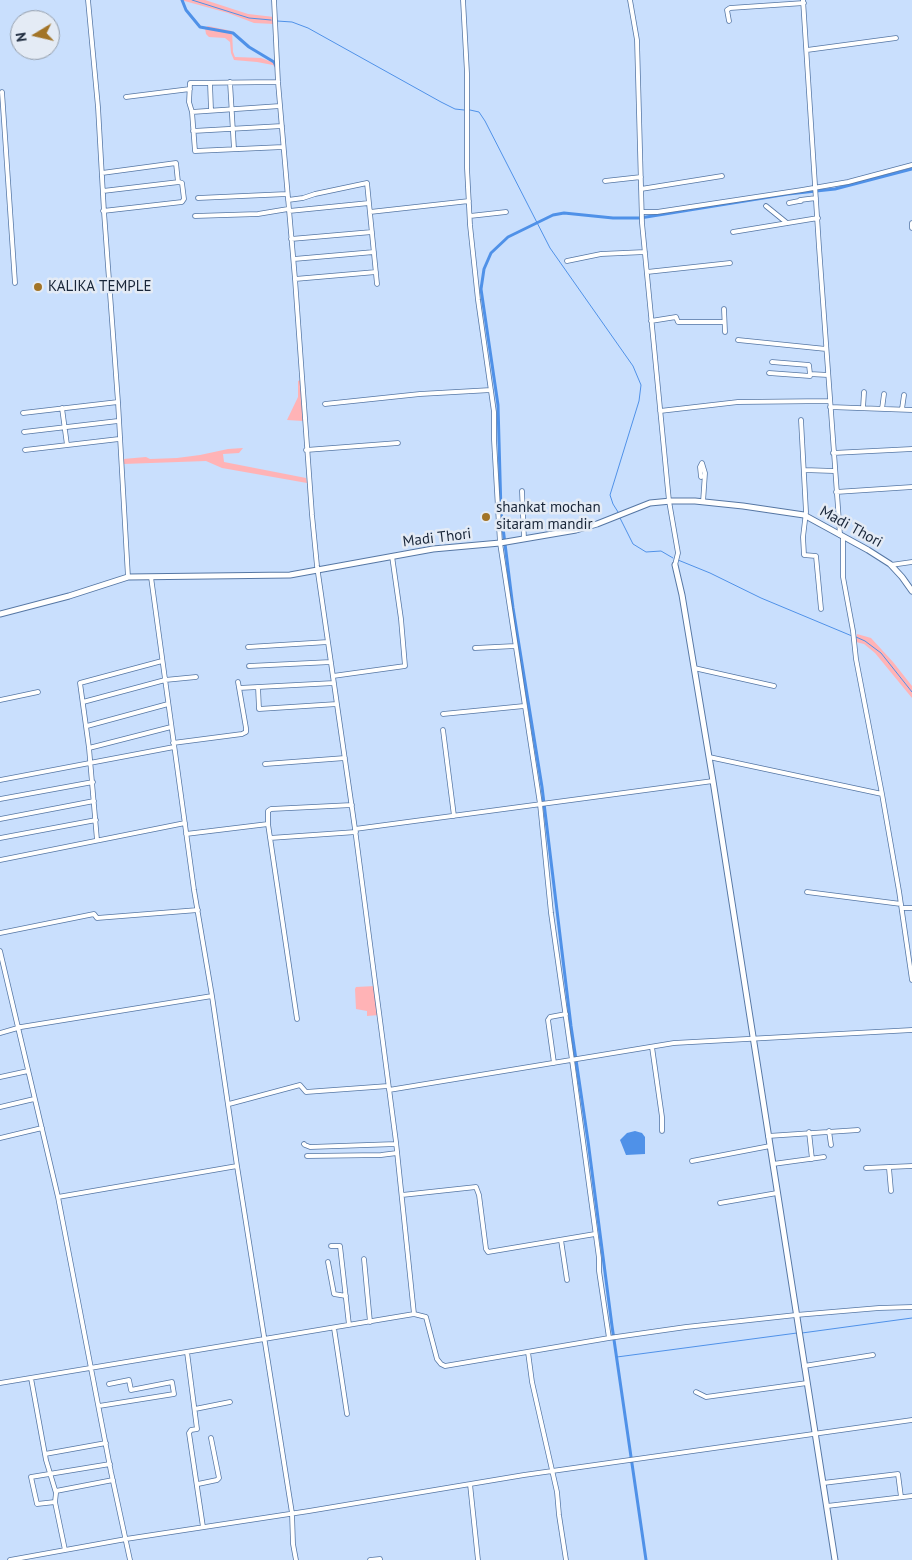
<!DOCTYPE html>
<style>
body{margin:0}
#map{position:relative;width:912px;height:1560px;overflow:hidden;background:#c9dffd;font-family:"PT Sans",sans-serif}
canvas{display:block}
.north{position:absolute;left:10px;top:10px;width:50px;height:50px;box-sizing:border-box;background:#e4ebf5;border:1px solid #929ca9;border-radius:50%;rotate:261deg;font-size:14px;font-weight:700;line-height:20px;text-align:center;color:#182538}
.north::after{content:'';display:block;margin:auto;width:18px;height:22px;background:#a27427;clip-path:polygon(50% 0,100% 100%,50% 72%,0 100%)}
</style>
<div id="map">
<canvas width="912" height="1560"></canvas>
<div class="north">N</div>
</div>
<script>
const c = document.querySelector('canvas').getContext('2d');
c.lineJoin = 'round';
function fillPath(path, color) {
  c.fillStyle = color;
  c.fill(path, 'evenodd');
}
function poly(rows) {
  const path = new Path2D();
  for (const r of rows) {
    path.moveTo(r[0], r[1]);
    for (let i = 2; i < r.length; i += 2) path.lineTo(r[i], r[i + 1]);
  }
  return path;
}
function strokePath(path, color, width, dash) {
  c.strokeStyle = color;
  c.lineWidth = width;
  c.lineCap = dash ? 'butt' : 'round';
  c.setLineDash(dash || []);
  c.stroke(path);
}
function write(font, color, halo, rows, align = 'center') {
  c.font = font + ' "PT Sans",sans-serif';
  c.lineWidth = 5;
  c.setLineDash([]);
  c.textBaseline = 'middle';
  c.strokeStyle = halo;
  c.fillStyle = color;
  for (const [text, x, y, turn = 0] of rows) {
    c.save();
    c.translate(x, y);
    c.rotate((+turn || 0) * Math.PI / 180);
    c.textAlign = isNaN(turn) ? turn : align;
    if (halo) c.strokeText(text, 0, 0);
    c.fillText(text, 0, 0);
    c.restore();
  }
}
fillPath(poly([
 [181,0,205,0,248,14,274,17,274,24,254,23,228,13],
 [208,26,232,31,233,52,235,57,261,58,275,63,276,69,273,65,257,62,234,60,231,53,230,42,225,38,209,37,206,34,205,28],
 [300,380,303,421,287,420,298,397,298,381],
 [243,448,239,453,223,454,224,462,306,478,307,483,222,468,206,461,123,464,123,459,146,457,150,459,177,458,200,455,228,449],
 [857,634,871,638,893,662,912,686,912,698,875,653,864,644,856,642],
 [375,986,379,1015,367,1016,367,1011,356,1009,355,989,356,987]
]), '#ffb3b6');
fillPath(poly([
 [635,1131,642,1133,645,1137,645,1154,626,1155,620,1140,627,1133]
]), '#4f91e8');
strokePath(poly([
 [192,0,249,18,271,20],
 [277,21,292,22,308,28,441,102,455,109,464,110],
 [470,110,479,112,485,121,550,248,633,366,641,385,639,401,610,495,613,504,618,512],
 [620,518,633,544,646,552,661,551,673,558],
 [678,560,710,573,761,598,852,636],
 [856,637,865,641,881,653,912,692],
 [802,1333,912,1318],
 [617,1357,797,1333]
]), '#4f91e8', 1);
strokePath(poly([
 [182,0,186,10,200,27,233,33,249,47,274,62,276,66],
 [646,1560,612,1326,588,1141,571,1026,542,787,513,608,501,512,498,405,481,289,484,269,491,253,508,237,553,215,564,213,613,218,640,218,788,194,835,189,912,169]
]), '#4f91e8', 3);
const street = poly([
 [88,0,98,107,104,212,118,402,128,577],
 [274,0,278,82,295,279,312,515,317,566,355,829],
 [463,0,467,73,467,168,470,225,478,300,494,412,494,440,500,543,540,804,551,913,572,1060,599,1258,599,1271,609,1338],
 [630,0,637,40,642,223,669,501,678,553,675,565],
 [803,0,819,247,840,535],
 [729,21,727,10,730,8,804,3],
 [807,50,896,38],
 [230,82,234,149],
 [278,82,190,83,189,102,192,112,195,151,283,147],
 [210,83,211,110],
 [2,92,15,283],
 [126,97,190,89],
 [192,112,280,106],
 [193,131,282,126],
 [102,173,176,163,178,182],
 [605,181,641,177],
 [641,189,722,176],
 [103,191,179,182,182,183,184,199,182,202,103,211],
 [198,198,287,194],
 [288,200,303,198,315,194,367,183,377,284],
 [801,201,799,201,800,200,816,198],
 [789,203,799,201],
 [766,206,787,223],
 [289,211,369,203],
 [370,212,469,201],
 [642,212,657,212,802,190,848,182,912,165],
 [195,216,258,214,288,209],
 [470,216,506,212],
 [912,223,912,228],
 [733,232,818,218],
 [291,239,372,232],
 [294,259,374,252],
 [567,261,601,254,645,252],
 [647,272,730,263],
 [295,279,376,272],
 [724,309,725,332],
 [651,321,676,317,678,322,724,322],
 [738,340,826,349],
 [772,362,809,365,810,374,828,375],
 [769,373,810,376,810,374],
 [325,404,420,394,491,390],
 [830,407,912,410],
 [62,408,67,445],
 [863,408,864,392],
 [882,409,884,394],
 [902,409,904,395],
 [660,411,738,402,830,401],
 [23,413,118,402],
 [801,420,806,512,803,537,804,555,816,556,821,609],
 [24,432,118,421],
 [25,450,119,439],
 [306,450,398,443],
 [833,453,912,449],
 [804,470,834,471],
 [701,477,700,467,702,463,705,473,703,502],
 [522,491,524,539],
 [836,492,912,487],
 [843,537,843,577,853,631,856,659,882,794,899,891,912,980],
 [891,565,912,562],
 [151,577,194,890,212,996,237,1166,292,1513,293,1544,296,1560],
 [248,647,328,642],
 [475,648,515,646],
 [249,666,331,662],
 [694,668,774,686],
 [333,676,405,666,401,619,392,556],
 [258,687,259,709,337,704],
 [239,688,334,683],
 [0,700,38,692],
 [83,702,165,680,196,677],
 [443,714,524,706],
 [87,726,168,704],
 [443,730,454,816],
 [173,743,242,734,246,732,246,728,238,682],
 [89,748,171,727],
 [709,757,882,794],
 [265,764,345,758],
 [0,780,174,747],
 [0,799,93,782],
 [0,819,94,801],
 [186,834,268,824],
 [0,838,96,820],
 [270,838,356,832],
 [97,840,89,748,80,683,162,661],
 [0,860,185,823],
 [807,892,901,904],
 [902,908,912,908],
 [0,933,94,914,97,918,198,910],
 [0,951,58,1197,111,1472,130,1560],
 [297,1019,268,824,268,811,271,809,352,805],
 [0,1033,21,1027,212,996],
 [652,1047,662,1117,662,1131],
 [554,1063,548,1020,550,1017,566,1014],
 [0,1077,28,1071],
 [389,1090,674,1043,912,1030],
 [229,1104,300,1085,306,1092,388,1086],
 [0,1107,34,1099],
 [829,1131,831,1145],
 [809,1132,812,1159],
 [768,1136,858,1130],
 [0,1138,42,1128],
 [304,1144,305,1145,310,1147,396,1144],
 [307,1156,381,1155,397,1153],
 [692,1161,770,1146],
 [773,1164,824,1157],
 [866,1168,912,1166],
 [889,1168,891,1191],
 [402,1195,476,1187,479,1195,486,1249,488,1252,595,1234],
 [58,1197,237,1166],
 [720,1203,777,1193],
 [561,1240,567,1280],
 [331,1246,340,1246,349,1325],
 [364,1259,370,1322],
 [328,1262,334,1294,346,1296],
 [414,1314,426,1317,437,1359,441,1364,445,1366,609,1338,686,1327,796,1315,879,1308,912,1307],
 [334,1328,347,1414],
 [187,1352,197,1429,191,1430,189,1433,203,1527],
 [528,1352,532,1382,557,1492,559,1515,566,1560],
 [804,1366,873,1355],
 [31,1378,46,1460,56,1493,55,1502,65,1550],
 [0,1383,414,1314,396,1142,355,829,713,781],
 [696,1392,706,1397,807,1383],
 [99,1406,174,1394,172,1382,131,1390,129,1380,109,1384],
 [195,1409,230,1402],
 [45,1454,106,1443],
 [823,1483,898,1474,901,1497],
 [198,1484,217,1480,219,1478,211,1438],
 [470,1484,478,1560],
 [56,1491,113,1480],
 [55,1502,37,1504,31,1477,110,1464],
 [827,1506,912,1496],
 [10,1560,126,1539,309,1511,524,1475,912,1420],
 [370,1560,380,1559]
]);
const secondary = poly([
 [675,565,682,595,713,781,835,1560],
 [0,614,69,596,128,577,290,575,433,549,500,543,576,530,597,524,650,503,671,501,695,501,743,506,804,515,868,550,890,564,902,577,912,591]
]);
strokePath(street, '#5677a4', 5.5);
strokePath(secondary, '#5677a4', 7);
strokePath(street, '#fff', 4);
strokePath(secondary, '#fff', 5);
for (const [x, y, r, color] of [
 [38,287,5,"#a27427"],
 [486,517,5,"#a27427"]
]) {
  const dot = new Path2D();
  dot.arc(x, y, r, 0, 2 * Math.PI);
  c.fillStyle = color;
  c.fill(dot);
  strokePath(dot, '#e4ebf5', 2);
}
write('15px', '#182538', '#e4ebf5', [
 ["KALIKA TEMPLE",48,287],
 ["shankat mochan",496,508],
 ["sitaram mandir",496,525]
], 'left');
write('15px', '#182538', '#e4ebf5', [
 ["Madi Thori",851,527,29],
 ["Madi Thori",437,538,-7]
]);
</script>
